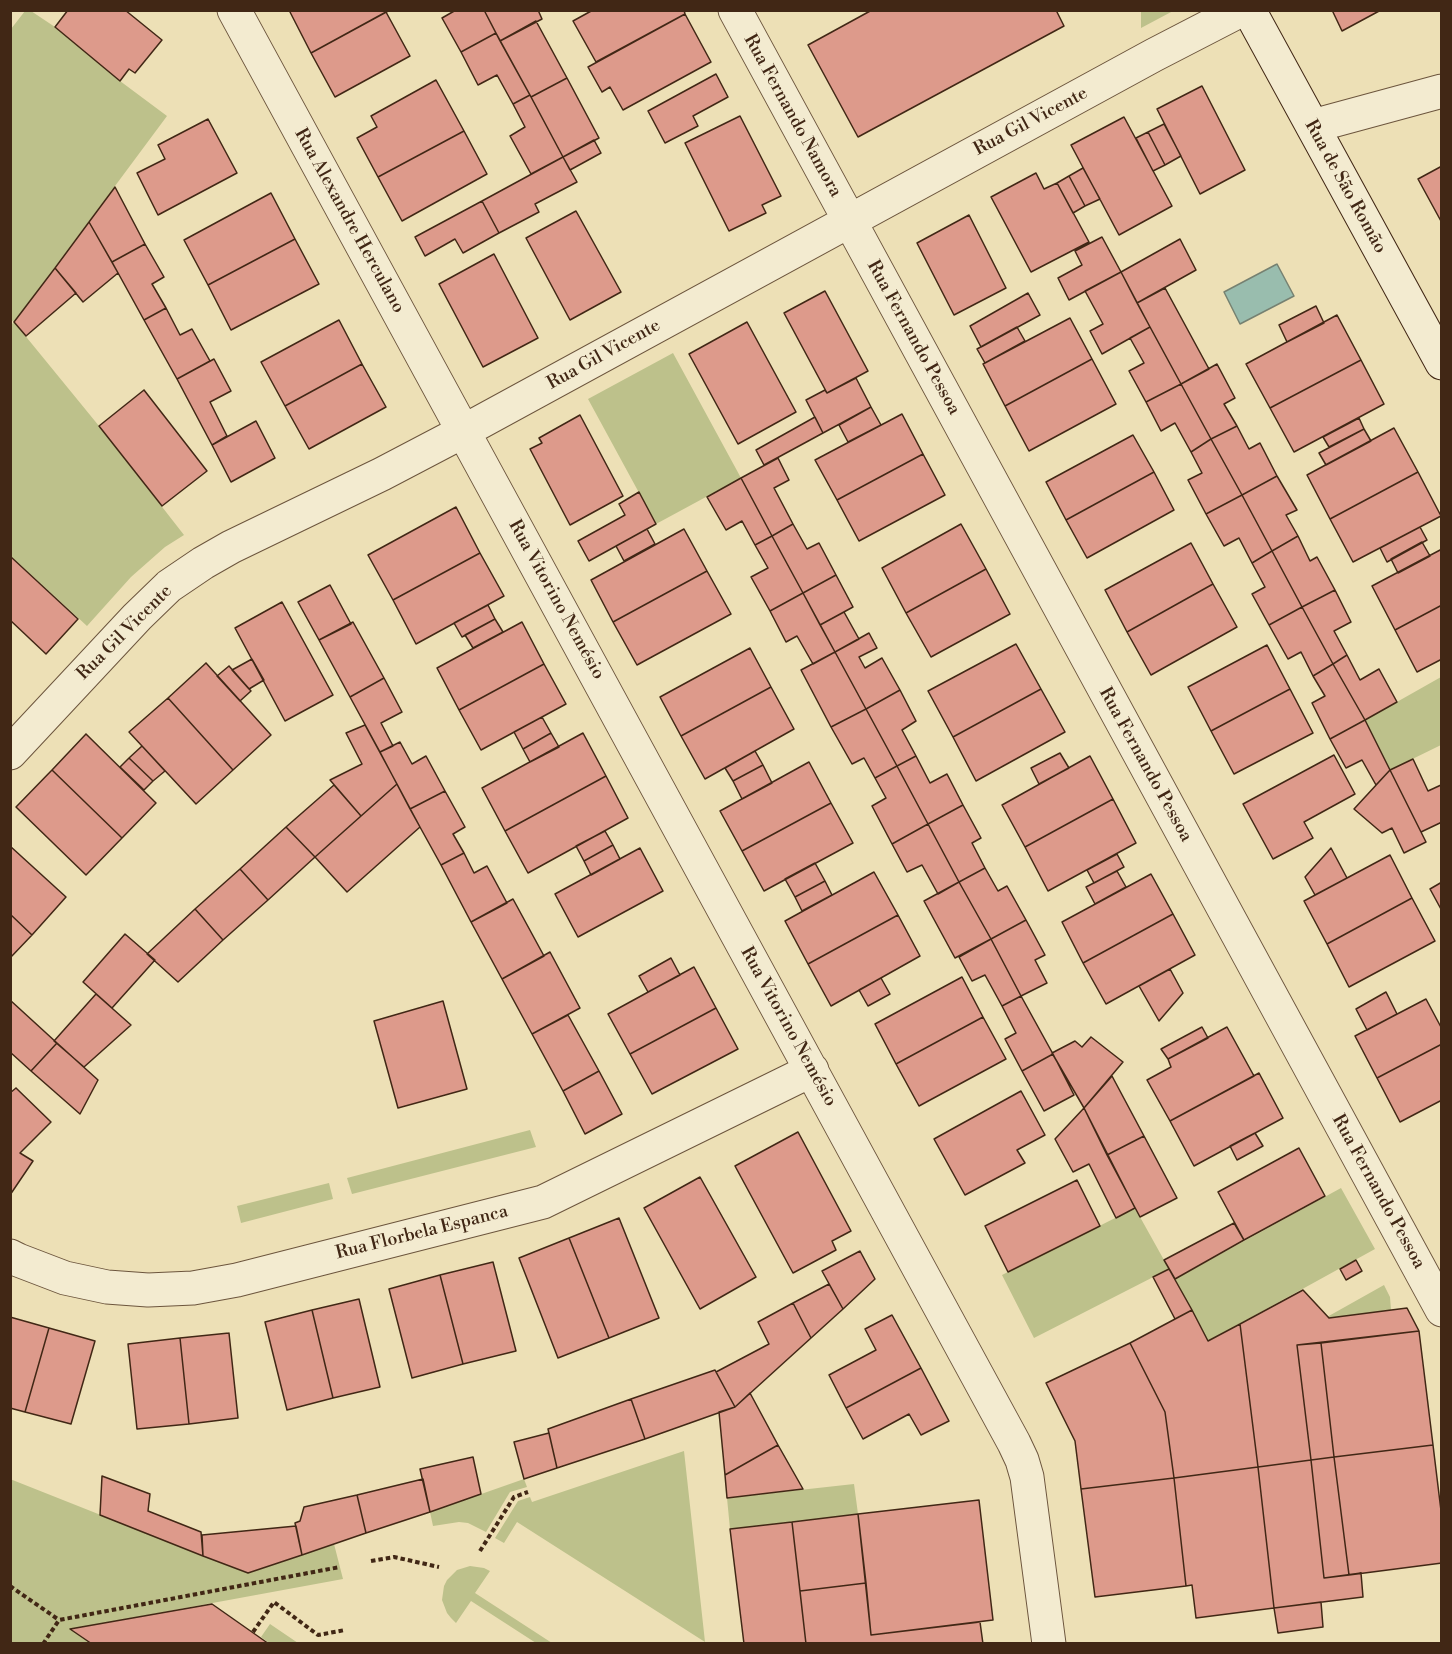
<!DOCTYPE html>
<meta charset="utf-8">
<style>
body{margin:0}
#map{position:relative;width:1452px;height:1654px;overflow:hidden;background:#ede0b6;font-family:"Libre Bodoni",serif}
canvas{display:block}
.frame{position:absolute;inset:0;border:12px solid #412715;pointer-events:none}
</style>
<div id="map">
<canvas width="1452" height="1654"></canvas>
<div class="frame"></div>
</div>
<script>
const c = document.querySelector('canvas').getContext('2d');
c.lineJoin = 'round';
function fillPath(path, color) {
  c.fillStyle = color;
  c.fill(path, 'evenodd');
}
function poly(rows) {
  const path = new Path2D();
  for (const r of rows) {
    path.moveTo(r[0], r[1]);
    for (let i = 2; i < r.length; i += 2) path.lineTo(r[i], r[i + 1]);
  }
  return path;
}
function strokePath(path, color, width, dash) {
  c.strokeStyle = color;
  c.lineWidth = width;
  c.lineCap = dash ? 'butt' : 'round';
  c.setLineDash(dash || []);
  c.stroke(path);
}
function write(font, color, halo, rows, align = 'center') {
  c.font = font + ' "Libre Bodoni",serif';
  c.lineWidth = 6;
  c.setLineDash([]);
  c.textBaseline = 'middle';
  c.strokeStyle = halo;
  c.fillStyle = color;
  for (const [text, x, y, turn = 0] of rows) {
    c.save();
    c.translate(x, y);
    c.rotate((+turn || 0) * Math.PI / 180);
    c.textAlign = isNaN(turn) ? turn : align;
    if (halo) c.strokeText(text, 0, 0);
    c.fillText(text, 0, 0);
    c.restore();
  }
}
fillPath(poly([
 [25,11,31,11,55,27,120,81,167,116,14,322,99,426,184,535,165,547,131,577,87,626,11,556,10,326,14,322,10,319,11,29],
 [1141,11,1141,10,1173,11,1141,28],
 [673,353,741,478,656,524,588,399],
 [1441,677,1441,745,1390,770,1365,720],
 [530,1130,536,1147,352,1194,347,1178],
 [329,1183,333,1199,241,1223,237,1206],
 [1341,1188,1375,1249,1208,1341,1175,1279],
 [1135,1208,1169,1269,1034,1338,1002,1275],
 [1384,1285,1390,1297,1391,1310,1329,1318,1327,1317],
 [684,1451,705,1642,517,1522,504,1543,495,1538,518,1501,530,1497,532,1502],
 [10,1479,247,1573,334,1544,343,1579,71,1629,92,1643,11,1643],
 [524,1479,527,1487,510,1492,486,1532,468,1523,459,1522,433,1526,430,1512],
 [854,1484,858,1514,730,1529,727,1498],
 [470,1566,484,1568,490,1571,475,1593,552,1643,536,1643,471,1601,456,1623,451,1618,447,1613,442,1600,444,1586,447,1580,457,1570],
 [270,1624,298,1643,269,1643,261,1637]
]), '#bdc18b');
const water = poly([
 [1277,264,1294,296,1240,324,1224,292,1277,264]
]);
fillPath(water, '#99bdae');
strokePath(water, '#768171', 1.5);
const building = poly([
 [68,10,125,10,162,40,135,73,129,69,120,81,55,27,68,10],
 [293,10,390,10,311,53,290,12,293,10],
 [456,10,484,10,496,33,461,52,442,18,456,10],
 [484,10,538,10,542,19,500,41,484,10],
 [593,10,684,10,685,14,596,62,573,21,593,10],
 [872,10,1056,10,1064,26,858,137,808,45,872,10],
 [1332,10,1381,10,1342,31,1332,10],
 [386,12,410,56,335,97,311,53,386,12],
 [685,14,711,62,623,110,610,87,602,92,588,67,685,14],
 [536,21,567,78,531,97,500,41,536,21],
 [496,33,530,95,513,104,497,75,478,85,461,52,496,33],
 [716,74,728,97,693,116,698,126,665,143,648,111,716,74],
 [567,78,599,138,563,157,531,97,567,78],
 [436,80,464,131,378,177,357,138,377,127,371,116,436,80],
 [1202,86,1245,170,1200,194,1157,109,1202,86],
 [530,95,563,157,531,174,510,136,525,127,513,104,530,95],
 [740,116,781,196,762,205,766,213,729,231,685,143,740,116],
 [1124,117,1172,206,1119,235,1071,145,1124,117],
 [208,119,237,173,158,215,137,173,165,159,158,145,208,119],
 [1164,124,1181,156,1165,165,1148,132,1164,124],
 [464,131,487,174,402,221,378,177,464,131],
 [1148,132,1165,165,1153,171,1136,138,1148,132],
 [594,140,601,153,570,170,563,157,594,140],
 [563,157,577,182,535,204,539,212,499,233,482,201,563,157],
 [1442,166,1442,223,1418,179,1442,166],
 [1083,168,1100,199,1085,206,1069,176,1083,168],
 [1036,173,1044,189,1057,183,1089,242,1031,272,991,197,1036,173],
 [1069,176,1085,206,1073,213,1057,183,1069,176],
 [115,187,145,244,112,262,89,222,115,187],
 [271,193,295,239,208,285,184,240,271,193],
 [482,201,499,233,463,253,455,239,425,256,415,237,482,201],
 [576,211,621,292,570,320,526,238,576,211],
 [969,215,1006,288,954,315,917,243,969,215],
 [89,222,118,273,83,302,55,268,89,222],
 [1102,237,1121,272,1069,300,1058,278,1082,265,1075,251,1102,237],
 [295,239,319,284,231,330,208,285,295,239],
 [1180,239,1196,270,1137,303,1121,272,1180,239],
 [145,244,164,277,152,284,166,308,144,320,112,262,145,244],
 [494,254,538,338,483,367,439,284,494,254],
 [55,268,76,293,26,336,14,322,55,268],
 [1121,272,1150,327,1102,354,1090,331,1103,324,1085,291,1121,272],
 [1165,288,1209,369,1181,384,1137,303,1165,288],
 [825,291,868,371,827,393,784,313,825,291],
 [1028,293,1040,315,981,347,970,326,1028,293],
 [1316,306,1324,323,1287,342,1279,325,1316,306],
 [166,308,180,335,192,329,210,361,177,379,144,320,166,308],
 [1337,315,1361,360,1270,408,1246,364,1337,315],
 [1070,318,1092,359,1005,406,983,364,1070,318],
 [339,320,362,364,285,406,261,362,339,320],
 [747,322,796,412,738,444,689,354,747,322],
 [1017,327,1025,341,985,363,977,349,1017,327],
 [1150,327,1181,384,1146,402,1129,371,1144,363,1130,338,1150,327],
 [214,359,231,391,210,402,227,436,212,445,177,379,214,359],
 [1092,359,1116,404,1029,451,1005,406,1092,359],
 [1361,360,1384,404,1294,452,1270,408,1361,360],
 [362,364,386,407,309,449,285,406,362,364],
 [1217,364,1235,398,1224,404,1237,426,1211,439,1181,384,1217,364],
 [856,378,871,407,823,433,806,400,825,390,827,393,856,378],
 [1181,384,1211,439,1191,452,1175,423,1161,431,1146,402,1181,384],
 [144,390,207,471,162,506,99,426,144,390],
 [871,407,881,425,848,442,839,425,871,407],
 [902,414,923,454,837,500,815,460,902,414],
 [580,415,623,496,570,525,530,449,542,443,539,438,580,415],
 [815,417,823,433,764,465,756,450,815,417],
 [1359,418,1364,429,1329,447,1323,437,1359,418],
 [256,421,275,458,231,482,212,445,256,421],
 [1237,426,1249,449,1260,443,1277,476,1242,495,1211,439,1237,426],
 [1394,428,1418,472,1330,519,1307,475,1394,428],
 [1364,429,1371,441,1326,465,1319,453,1364,429],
 [1133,435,1154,472,1066,520,1046,482,1133,435],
 [1211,439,1242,495,1206,514,1188,480,1202,473,1191,452,1211,439],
 [923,454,945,495,859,541,837,500,923,454],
 [778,458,789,480,774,488,793,524,772,536,741,478,778,458],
 [1154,472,1174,510,1087,558,1066,520,1154,472],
 [1418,472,1441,516,1353,562,1330,519,1418,472],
 [1277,476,1297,510,1286,515,1298,536,1272,551,1242,495,1277,476],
 [741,478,772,536,755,545,742,521,726,530,707,497,741,478],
 [639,492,656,524,589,561,578,541,625,515,619,504,639,492],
 [1242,495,1272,551,1252,563,1239,538,1224,546,1206,514,1242,495],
 [456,507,480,553,393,600,368,555,456,507],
 [793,524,807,549,819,543,836,575,803,593,772,536,793,524],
 [961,524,986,569,906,613,882,568,961,524],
 [1420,527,1427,540,1387,562,1380,548,1420,527],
 [647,529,655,544,624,561,616,546,647,529],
 [684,529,707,571,613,622,591,580,684,529],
 [772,536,803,593,770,611,751,577,768,568,755,545,772,536],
 [1298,536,1310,561,1317,557,1335,590,1302,607,1272,551,1298,536],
 [1422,542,1430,556,1398,573,1391,559,1422,542],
 [1191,543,1213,584,1127,632,1105,590,1191,543],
 [1442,549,1442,605,1395,630,1372,586,1442,549],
 [1272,551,1302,607,1269,625,1252,594,1265,587,1252,563,1272,551],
 [480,553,504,596,416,644,393,600,480,553],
 [10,556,78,619,46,654,10,620,10,556],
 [986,569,1010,614,931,657,906,613,986,569],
 [707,571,731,614,637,665,613,622,707,571],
 [836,575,853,607,820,625,803,593,836,575],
 [1213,584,1237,627,1151,675,1127,632,1213,584],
 [330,585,351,624,319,640,298,602,330,585],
 [1335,590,1351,622,1334,631,1347,655,1333,664,1302,607,1335,590],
 [803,593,835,652,813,664,797,636,786,642,770,611,803,593],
 [282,602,333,695,285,721,235,628,282,602],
 [488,605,495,619,462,637,454,623,488,605],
 [1442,605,1442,659,1417,672,1395,630,1442,605],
 [1302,607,1333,664,1313,676,1301,652,1288,659,1269,625,1302,607],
 [844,612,859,639,835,652,820,625,844,612],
 [495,619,503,632,473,648,465,635,495,619],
 [353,622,384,678,350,697,319,640,353,622],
 [522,622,544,664,459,710,437,668,522,622],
 [869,633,877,648,859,657,865,668,882,658,900,690,866,709,835,652,869,633],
 [1016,644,1041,689,953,737,928,691,1016,644],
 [1267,645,1290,689,1211,731,1188,687,1267,645],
 [750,648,771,687,681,736,660,697,750,648],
 [835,652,866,709,831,727,801,670,835,652],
 [1347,655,1360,680,1379,669,1397,702,1365,720,1333,664,1347,655],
 [252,659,264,680,249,689,232,670,252,659],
 [206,663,271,735,233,770,168,698,206,663],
 [544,664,566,704,481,750,459,710,544,664],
 [1333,664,1365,720,1330,739,1312,703,1325,696,1313,676,1333,664],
 [229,666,251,691,240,701,217,676,229,666],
 [384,678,402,712,381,723,393,746,380,752,350,697,384,678],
 [771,687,794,729,705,779,681,736,771,687],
 [1041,689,1065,732,976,781,953,737,1041,689],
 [1290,689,1313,733,1234,774,1211,731,1290,689],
 [900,690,916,721,902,730,916,756,897,766,866,709,900,690],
 [168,698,233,770,196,804,129,732,168,698],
 [866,709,897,766,875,778,864,758,852,764,831,727,866,709],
 [542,717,551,733,523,749,514,732,542,717],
 [1365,720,1390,770,1376,785,1362,760,1346,768,1330,739,1365,720],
 [365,725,397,784,361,816,330,780,362,764,346,733,365,725],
 [551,733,559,747,530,762,523,749,551,733],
 [583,733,606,776,505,831,482,788,583,733],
 [86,734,156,803,122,838,52,770,86,734],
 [400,742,412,764,426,756,445,791,410,809,380,752,400,742],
 [142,746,165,771,153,781,129,758,142,746],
 [755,751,763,765,733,781,725,768,755,751],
 [1060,753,1069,768,1039,784,1031,768,1060,753],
 [1334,755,1355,794,1304,822,1313,838,1273,859,1243,804,1334,755],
 [916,756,930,783,947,774,963,805,928,824,897,766,916,756],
 [1090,756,1113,799,1025,847,1002,805,1090,756],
 [129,758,153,781,144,790,120,767,129,758],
 [1413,759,1428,791,1441,785,1442,786,1442,822,1421,832,1390,770,1413,759],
 [809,762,831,803,742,851,720,811,809,762],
 [763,765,772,783,742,799,733,781,763,765],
 [897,766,928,824,892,844,872,806,886,798,875,778,897,766],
 [52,770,122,838,86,875,16,807,52,770],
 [1390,770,1426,842,1404,853,1392,828,1382,833,1354,809,1390,770],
 [606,776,628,818,528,873,505,831,606,776],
 [397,784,420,827,347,892,315,857,397,784],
 [334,785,361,816,315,857,286,827,334,785],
 [445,791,465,827,453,834,464,853,441,865,410,809,445,791],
 [1113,799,1136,843,1048,891,1025,847,1113,799],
 [831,803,853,843,764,891,742,851,831,803],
 [963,805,981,838,972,843,985,868,959,882,928,824,963,805],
 [928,824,959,882,938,894,922,865,907,872,892,844,928,824],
 [286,827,315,857,268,900,240,869,286,827],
 [605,831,613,845,584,861,576,846,605,831],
 [613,845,620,859,591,875,584,861,613,845],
 [10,846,66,897,32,935,10,914,10,846],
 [640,848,663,891,578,937,555,894,640,848],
 [1331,848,1347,878,1315,895,1305,877,1331,848],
 [464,853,474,873,487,866,507,903,471,922,441,865,464,853],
 [1117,854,1124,867,1094,883,1087,870,1117,854],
 [1390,855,1412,898,1327,944,1304,901,1390,855],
 [815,863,825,881,795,897,785,879,815,863],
 [985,868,998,891,1007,886,1026,920,991,939,959,882,985,868],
 [240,869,268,900,223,940,195,909,240,869],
 [1117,871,1126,887,1095,904,1086,887,1117,871],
 [874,872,898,915,808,964,785,921,874,872],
 [1151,874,1173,914,1083,963,1062,922,1151,874],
 [825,881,832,895,802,911,795,897,825,881],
 [959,882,991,939,955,958,924,901,959,882],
 [1442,882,1442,911,1430,889,1442,882],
 [1412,898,1435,941,1349,987,1327,944,1412,898],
 [513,899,544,956,502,979,471,922,513,899],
 [195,909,223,940,178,982,147,954,195,909],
 [10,914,32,935,10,958,10,914],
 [1173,914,1195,955,1106,1004,1083,963,1173,914],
 [898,915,920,956,831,1006,808,964,898,915],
 [1026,920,1045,955,1035,960,1047,983,1021,996,991,939,1026,920],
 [125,934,155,960,112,1008,83,982,125,934],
 [991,939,1021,996,1002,1006,985,975,972,981,959,957,991,939],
 [550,952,580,1008,532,1034,502,979,550,952],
 [671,958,680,975,648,992,639,976,671,958],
 [694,967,716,1008,630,1054,608,1014,694,967],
 [1170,969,1183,993,1159,1021,1139,986,1170,969],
 [962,977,983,1017,896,1064,875,1024,962,977],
 [881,978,890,994,868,1006,859,990,881,978],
 [1386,992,1397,1014,1367,1030,1356,1009,1386,992],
 [96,994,131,1025,84,1067,54,1041,96,994],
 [1021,996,1053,1054,1022,1071,1005,1039,1016,1033,1002,1006,1021,996],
 [1426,999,1442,1029,1442,1044,1377,1078,1355,1036,1426,999],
 [10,1000,57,1043,31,1071,10,1052,10,1000],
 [443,1001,467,1089,398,1108,374,1021,443,1001],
 [716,1008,738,1049,652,1094,630,1054,716,1008],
 [568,1015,599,1071,563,1091,532,1034,568,1015],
 [983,1017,1006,1059,919,1106,896,1064,983,1017],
 [1202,1027,1208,1038,1168,1059,1161,1049,1202,1027],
 [1227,1027,1254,1076,1170,1121,1147,1080,1171,1067,1168,1059,1227,1027],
 [1091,1037,1123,1062,1084,1108,1052,1053,1075,1041,1082,1047,1091,1037],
 [57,1043,98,1080,80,1114,31,1071,57,1043],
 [1442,1044,1442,1100,1400,1122,1377,1078,1442,1044],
 [1053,1054,1074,1095,1044,1111,1022,1071,1053,1054],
 [599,1071,622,1114,585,1134,563,1091,599,1071],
 [1259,1073,1283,1118,1194,1166,1170,1121,1259,1073],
 [1112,1076,1144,1136,1107,1155,1084,1108,1112,1076],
 [16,1088,51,1122,20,1153,33,1161,10,1195,10,1093,16,1088],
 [1021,1091,1045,1135,1017,1150,1025,1163,965,1195,934,1139,1021,1091],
 [1084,1108,1135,1208,1116,1218,1089,1164,1073,1172,1055,1139,1084,1108],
 [798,1132,851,1231,832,1241,836,1250,793,1273,735,1166,798,1132],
 [1255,1133,1263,1146,1237,1160,1230,1146,1255,1133],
 [1144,1136,1177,1198,1140,1217,1107,1155,1144,1136],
 [1299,1148,1325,1196,1244,1240,1218,1192,1299,1148],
 [700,1177,756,1277,700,1309,644,1208,700,1177],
 [1077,1180,1100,1226,1008,1272,985,1226,1077,1180],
 [619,1218,659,1318,609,1338,569,1238,619,1218],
 [1234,1223,1244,1240,1175,1279,1164,1260,1234,1223],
 [569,1238,609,1338,558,1358,519,1258,569,1238],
 [860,1251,875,1279,843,1309,822,1271,860,1251],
 [1356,1260,1362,1271,1346,1280,1340,1269,1356,1260],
 [493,1262,516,1351,463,1364,440,1275,493,1262],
 [1169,1269,1192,1310,1175,1319,1153,1277,1169,1269],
 [440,1275,463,1364,412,1378,389,1289,440,1275],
 [829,1284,843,1309,811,1338,793,1303,829,1284],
 [1303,1290,1329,1318,1407,1308,1419,1331,1297,1345,1311,1460,1258,1467,1240,1324,1303,1290],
 [359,1299,380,1387,333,1398,312,1310,359,1299],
 [793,1303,811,1338,735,1407,716,1372,769,1344,758,1322,793,1303],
 [312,1310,333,1398,287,1410,265,1322,312,1310],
 [1192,1310,1208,1341,1240,1324,1258,1467,1174,1478,1165,1412,1130,1343,1192,1310],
 [892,1315,921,1368,846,1408,829,1375,876,1350,865,1329,892,1315],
 [10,1317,49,1328,25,1412,10,1408,10,1317],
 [49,1328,95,1341,71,1424,25,1412,49,1328],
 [1419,1331,1433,1445,1334,1457,1321,1343,1419,1331],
 [229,1333,238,1418,189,1424,180,1338,229,1333],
 [180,1338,189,1424,137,1429,128,1344,180,1338],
 [1130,1343,1165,1412,1174,1478,1081,1489,1075,1441,1046,1383,1130,1343],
 [1321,1343,1334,1457,1311,1460,1297,1345,1321,1343],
 [921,1368,949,1421,921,1435,909,1414,863,1439,846,1408,921,1368],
 [715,1370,735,1407,645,1439,631,1399,715,1370],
 [750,1393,778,1445,725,1475,719,1412,735,1407,750,1393],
 [631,1399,645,1439,557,1468,548,1429,631,1399],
 [549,1433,557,1468,524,1479,514,1442,549,1433],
 [778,1445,803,1489,727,1498,725,1475,778,1445],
 [1433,1445,1442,1519,1442,1563,1349,1575,1334,1457,1433,1445],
 [473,1457,481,1494,430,1512,420,1469,473,1457],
 [1334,1457,1349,1575,1324,1578,1311,1460,1334,1457],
 [1311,1460,1324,1578,1361,1573,1363,1597,1274,1608,1258,1467,1311,1460],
 [1258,1467,1274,1608,1196,1618,1192,1585,1186,1586,1174,1478,1258,1467],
 [102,1476,150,1494,148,1511,201,1532,203,1556,100,1515,102,1476],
 [1174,1478,1186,1586,1095,1597,1081,1489,1174,1478],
 [423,1479,430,1512,366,1533,357,1495,423,1479],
 [357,1495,366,1533,302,1555,295,1523,300,1521,304,1507,357,1495],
 [979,1500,993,1620,871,1635,858,1514,979,1500],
 [858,1514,866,1583,800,1591,792,1522,858,1514],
 [792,1522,806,1644,744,1644,730,1529,792,1522],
 [296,1526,302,1555,248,1573,203,1556,202,1535,296,1526],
 [866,1583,871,1635,980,1622,983,1644,806,1644,800,1591,866,1583],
 [1321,1602,1323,1627,1278,1633,1274,1608,1321,1602],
 [212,1604,269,1644,92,1644,70,1629,212,1604]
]);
fillPath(building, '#dd9a8b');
strokePath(building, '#412715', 1.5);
const minor = poly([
 [234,10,1014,1443,1022,1460,1027,1477,1049,1644],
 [735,10,1442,1310],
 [1313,126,1442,91],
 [10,753,137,617,169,586,203,563,231,547,382,474,464,431,1154,55,1241,10],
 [10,1256,18,1260,65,1278,107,1287,148,1290,193,1288,237,1280,543,1202,812,1070]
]);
const secondary = poly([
 [1249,10,1442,363]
]);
strokePath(minor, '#6c553d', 35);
strokePath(secondary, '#412715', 35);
strokePath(poly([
 [480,1551,514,1497,528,1492],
 [371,1561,394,1557,439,1567],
 [10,1586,59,1620],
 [253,1632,274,1602,318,1635,345,1630],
 [43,1644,59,1620,340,1567]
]), '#412715', 4, [4.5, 3]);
strokePath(minor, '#f3ebd0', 33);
strokePath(secondary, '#f3ebd0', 33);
write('18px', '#412715', '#f3ebd0', [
 ["Rua Fernando Namora",792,116,61],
 ["Rua Gil Vicente",1031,122,-28],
 ["Rua de São Romão",1345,187,61],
 ["Rua Alexandre Herculano",349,221,61],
 ["Rua Fernando Pessoa",913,338,61],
 ["Rua Gil Vicente",604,355,-29],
 ["Rua Vitorino Nemésio",556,600,61],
 ["Rua Gil Vicente",125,633,-45],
 ["Rua Fernando Pessoa",1145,765,61],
 ["Rua Vitorino Nemésio",788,1027,61],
 ["Rua Fernando Pessoa",1378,1192,61],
 ["Rua Florbela Espanca",422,1233,-14]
]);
</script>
